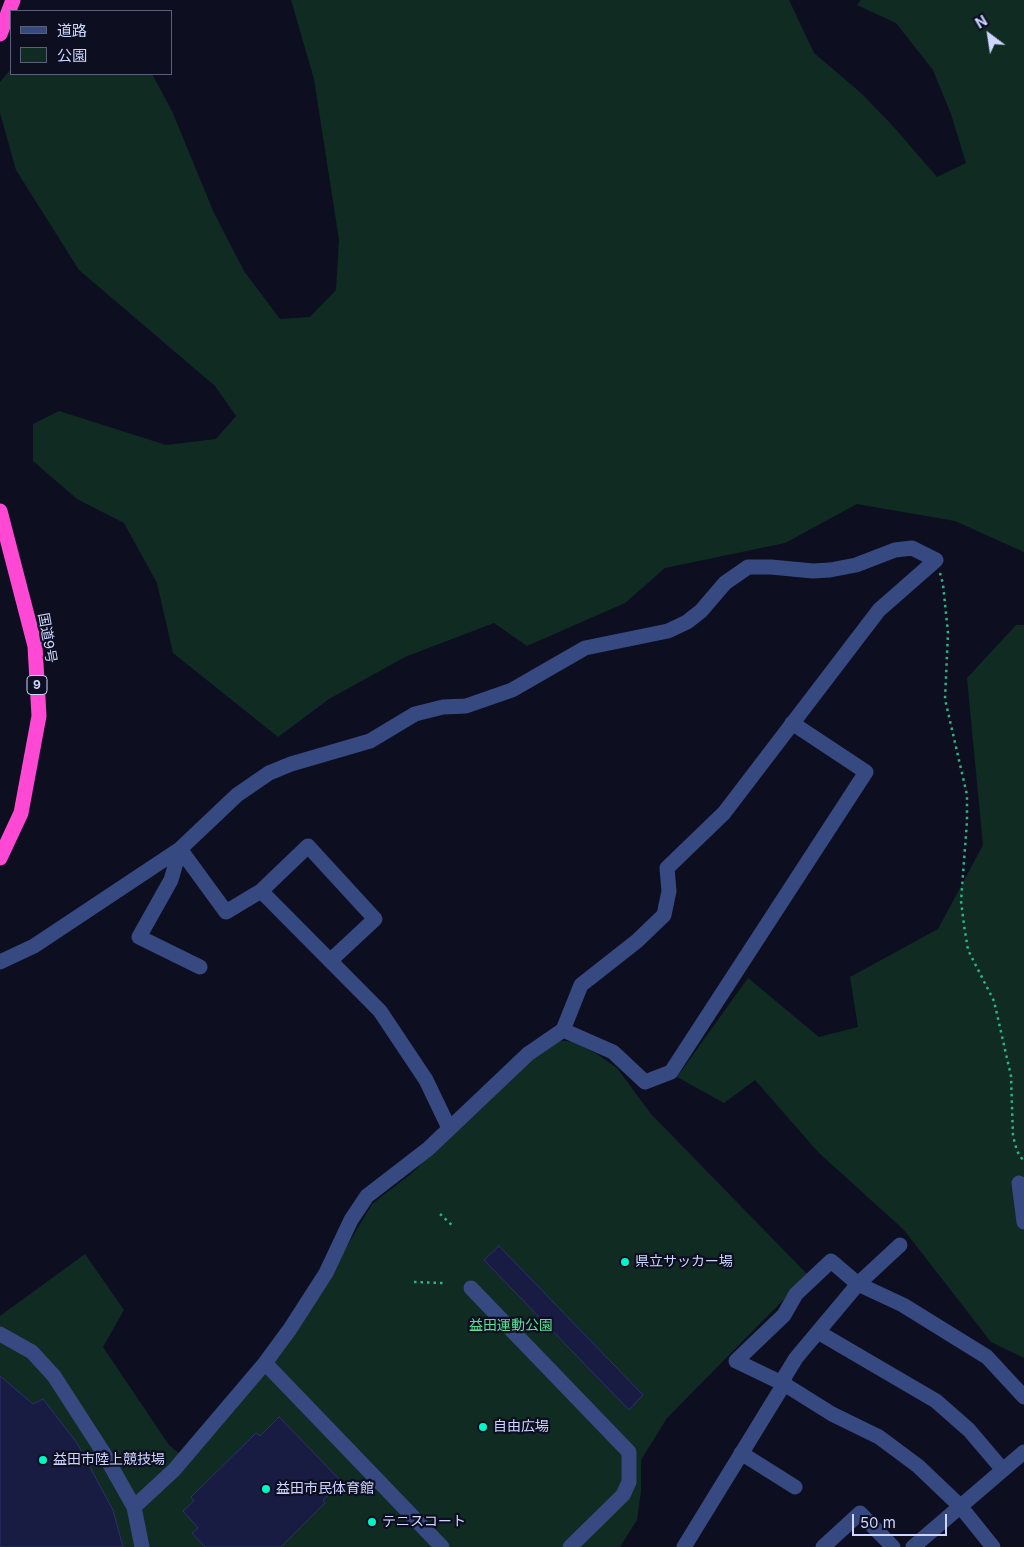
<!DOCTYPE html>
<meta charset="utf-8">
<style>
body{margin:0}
#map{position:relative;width:1024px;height:1547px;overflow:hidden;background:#0d0f21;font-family:Inter,"Noto Sans JP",sans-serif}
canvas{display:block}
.legend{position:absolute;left:10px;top:10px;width:162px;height:65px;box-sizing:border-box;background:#0d0f21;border:1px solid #5a5f7a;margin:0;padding:6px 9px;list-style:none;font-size:15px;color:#cdd6ff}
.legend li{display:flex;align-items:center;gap:10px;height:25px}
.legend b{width:25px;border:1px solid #5a5f7a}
.north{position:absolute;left:964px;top:10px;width:50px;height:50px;-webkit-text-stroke:4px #0d0f21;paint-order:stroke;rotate:329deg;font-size:14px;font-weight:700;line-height:20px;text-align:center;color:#cdd6ff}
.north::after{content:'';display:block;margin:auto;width:18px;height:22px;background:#cdd6ff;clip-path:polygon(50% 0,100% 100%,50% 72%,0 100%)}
.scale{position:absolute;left:852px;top:1514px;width:95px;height:22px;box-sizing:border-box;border:2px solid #cdd6ff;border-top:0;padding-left:6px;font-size:15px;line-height:18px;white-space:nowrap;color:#cdd6ff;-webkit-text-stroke:4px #0d0f21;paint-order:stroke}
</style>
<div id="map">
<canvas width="1024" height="1547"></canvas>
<ul class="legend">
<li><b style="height:6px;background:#374981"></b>道路</li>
<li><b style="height:14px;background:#102b22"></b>公園</li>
</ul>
<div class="north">N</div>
<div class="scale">50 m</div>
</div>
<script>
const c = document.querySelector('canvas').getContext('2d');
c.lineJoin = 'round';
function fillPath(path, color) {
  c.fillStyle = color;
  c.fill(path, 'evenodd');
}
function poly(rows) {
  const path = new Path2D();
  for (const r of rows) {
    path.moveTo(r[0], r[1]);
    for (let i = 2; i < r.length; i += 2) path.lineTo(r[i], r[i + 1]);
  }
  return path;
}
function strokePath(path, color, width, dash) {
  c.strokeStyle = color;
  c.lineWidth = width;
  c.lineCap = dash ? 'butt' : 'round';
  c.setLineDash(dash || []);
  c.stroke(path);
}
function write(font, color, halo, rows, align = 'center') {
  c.font = font + ' Inter,"Noto Sans JP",sans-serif';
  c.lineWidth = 4.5;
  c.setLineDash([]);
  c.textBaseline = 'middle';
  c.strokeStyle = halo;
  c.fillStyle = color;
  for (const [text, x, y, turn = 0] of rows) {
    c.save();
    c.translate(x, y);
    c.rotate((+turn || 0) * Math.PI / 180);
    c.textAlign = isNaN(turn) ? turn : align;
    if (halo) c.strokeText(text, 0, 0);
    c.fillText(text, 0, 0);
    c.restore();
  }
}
fillPath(poly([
 [291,0,789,0,814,53,861,93,892,125,937,177,966,163,951,114,933,70,896,23,857,5,861,0,1024,0,1024,552,955,521,857,504,785,543,665,568,625,603,527,646,494,623,405,657,329,699,278,737,173,653,157,583,124,523,77,499,33,461,33,424,59,411,166,445,216,439,236,416,215,386,79,270,16,170,0,113,0,82,11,69,11,74,152,74,172,111,214,213,244,271,280,319,310,317,336,290,339,240,314,79],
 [1016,625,1024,625,1024,1358,991,1342,904,1230,818,1152,755,1080,724,1103,677,1077,748,978,819,1037,858,1027,850,977,938,929,983,845,967,678],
 [558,1040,573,1042,597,1054,617,1068,651,1114,808,1275,667,1418,641,1460,641,1491,637,1520,620,1547,0,1547,0,1316,85,1254,124,1310,103,1347,169,1445,188,1461,299,1327,372,1204,412,1173,531,1057]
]), '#102b22');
const building = poly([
 [499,1246,643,1395,629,1410,484,1260,499,1246],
 [0,1376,33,1404,43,1399,77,1443,113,1510,123,1547,0,1547,0,1376],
 [279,1417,342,1482,323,1500,325,1503,281,1547,205,1547,192,1533,198,1528,183,1511,194,1501,191,1497,256,1433,260,1436,279,1417]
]);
fillPath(building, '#181c43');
strokePath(building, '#2a306f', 1);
strokePath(poly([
 [940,573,943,584,948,633,945,699,967,795,967,821,961,901,964,925,968,950,994,1001,1011,1076,1013,1136,1017,1151,1024,1162],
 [440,1214,454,1227],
 [414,1282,443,1283]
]), '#2cb485', 2.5, [2.5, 4]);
strokePath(poly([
 [180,849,226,912,261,891,380,1011,426,1080,449,1128],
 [180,849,171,880,139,937,200,967],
 [261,891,308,846,375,919,330,961],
 [0,962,34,946,180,849,237,795,269,773,291,764,370,741,415,714,443,707,466,706,512,690,585,648,668,631,687,622,701,611,725,583,748,567,771,567,813,571,830,570,856,565,895,550,912,548,936,560,879,610,724,813,667,868,669,891,664,915,637,941,581,985,563,1030,528,1054,428,1149,367,1196,351,1220,326,1273,290,1329,265,1363,174,1470,134,1507],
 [563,1030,613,1052,645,1082,671,1072,866,772,792,723],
 [1019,1183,1024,1222],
 [900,1245,858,1284,831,1261,796,1294,784,1315,736,1361,784,1384,832,1414,879,1437,918,1466,960,1506,993,1547],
 [471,1288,629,1452,629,1482,623,1495,570,1547],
 [818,1332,936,1401,969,1430,1003,1470],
 [0,1334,32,1352,54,1376,103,1452,134,1507,142,1547],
 [265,1363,442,1547],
 [741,1453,795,1487],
 [684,1547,784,1384,785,1376,796,1358,858,1284,903,1305,987,1357,1024,1397],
 [823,1547,860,1513,893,1547],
 [913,1547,1024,1452]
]), '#374981', 15);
strokePath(poly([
 [0,34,13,0],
 [0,511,35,646,39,716,21,813,0,858]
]), '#ff48d4', 15);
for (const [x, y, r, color] of [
 [625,1262,5,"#00f8c9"],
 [483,1427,5,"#00f8c9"],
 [43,1460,5,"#00f8c9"],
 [266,1489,5,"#00f8c9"],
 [372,1522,5,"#00f8c9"]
]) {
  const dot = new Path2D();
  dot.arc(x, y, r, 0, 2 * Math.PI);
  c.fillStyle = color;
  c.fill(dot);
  strokePath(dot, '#0d0f21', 2);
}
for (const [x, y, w] of [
 [37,685,20]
]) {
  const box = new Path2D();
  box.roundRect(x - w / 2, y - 9.5, w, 19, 4);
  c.fillStyle = '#0d0f21';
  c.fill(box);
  strokePath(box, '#cdd6ff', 1);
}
write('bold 12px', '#cdd6ff', null, [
 ["9",37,685]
]);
write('14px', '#cdd6ff', '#0d0f21', [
 ["国道9号",47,638,80]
]);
write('14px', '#cdd6ff', '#0d0f21', [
 ["県立サッカー場",635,1262],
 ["自由広場",493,1427],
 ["益田市陸上競技場",53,1460],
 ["益田市民体育館",276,1489],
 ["テニスコート",382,1522]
], 'left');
write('14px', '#57e197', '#0d0f21', [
 ["益田運動公園",511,1326]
]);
</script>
